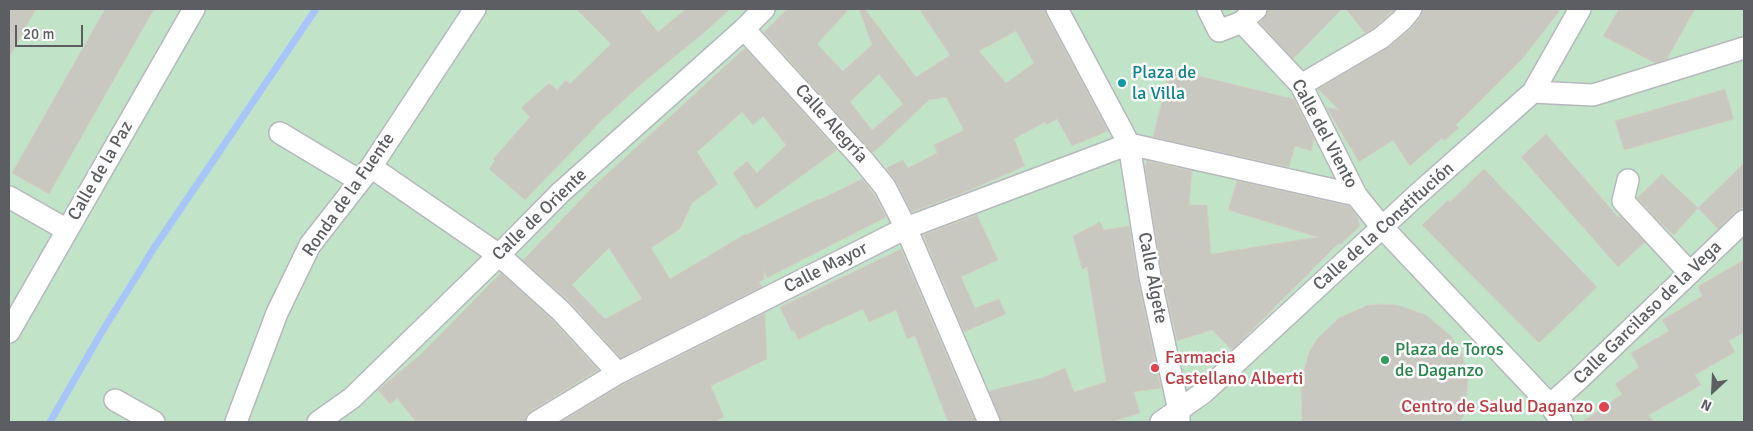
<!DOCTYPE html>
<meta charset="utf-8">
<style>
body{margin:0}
#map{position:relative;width:1753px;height:431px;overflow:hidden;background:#edede4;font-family:Signika,sans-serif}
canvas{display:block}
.frame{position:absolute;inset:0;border:10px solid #5c5e63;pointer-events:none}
.north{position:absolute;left:1688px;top:366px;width:50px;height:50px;-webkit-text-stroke:4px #fff;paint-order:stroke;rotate:205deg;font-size:14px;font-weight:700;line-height:20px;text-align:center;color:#5c5e63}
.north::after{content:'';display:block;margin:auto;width:18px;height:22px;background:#5c5e63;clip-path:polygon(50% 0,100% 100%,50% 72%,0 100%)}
.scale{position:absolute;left:15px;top:25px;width:68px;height:22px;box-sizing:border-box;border:2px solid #5c5e63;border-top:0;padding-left:6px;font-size:15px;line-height:18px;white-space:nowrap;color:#5c5e63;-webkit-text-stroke:4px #fff;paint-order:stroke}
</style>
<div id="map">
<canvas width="1753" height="431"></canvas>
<div class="frame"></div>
<div class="north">N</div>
<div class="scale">20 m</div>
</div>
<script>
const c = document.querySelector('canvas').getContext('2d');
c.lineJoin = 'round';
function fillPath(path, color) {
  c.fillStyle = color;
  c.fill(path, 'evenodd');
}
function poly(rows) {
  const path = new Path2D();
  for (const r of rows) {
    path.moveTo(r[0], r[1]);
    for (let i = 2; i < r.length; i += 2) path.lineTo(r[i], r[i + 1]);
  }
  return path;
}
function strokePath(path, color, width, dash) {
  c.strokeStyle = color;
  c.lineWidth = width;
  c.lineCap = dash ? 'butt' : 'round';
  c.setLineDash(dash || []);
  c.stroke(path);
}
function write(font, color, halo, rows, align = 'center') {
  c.font = font + ' Signika,sans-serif';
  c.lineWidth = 5;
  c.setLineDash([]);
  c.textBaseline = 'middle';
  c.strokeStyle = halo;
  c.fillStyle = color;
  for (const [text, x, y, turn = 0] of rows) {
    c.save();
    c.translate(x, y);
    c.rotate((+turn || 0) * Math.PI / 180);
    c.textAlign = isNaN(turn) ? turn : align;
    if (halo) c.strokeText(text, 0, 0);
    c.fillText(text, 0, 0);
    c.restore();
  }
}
fillPath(poly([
 [9,9,1744,9,1744,422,9,422]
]), '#c1e4c9');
strokePath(poly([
 [50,422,100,335,154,248,316,9]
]), '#a7c5fa', 7);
const building = poly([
 [9,9,36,9,9,58,9,9],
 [105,9,154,9,49,194,12,173,105,9],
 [576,9,639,9,658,32,686,9,730,9,706,31,646,80,603,119,525,200,489,169,495,161,493,159,530,117,521,108,549,83,557,90,566,80,570,84,611,44,576,9],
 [787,9,849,9,817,44,843,71,872,45,859,9,865,9,916,77,950,55,919,9,1045,9,1046,15,1108,131,1072,146,1057,119,1046,125,1045,122,1014,139,1025,166,968,191,912,212,896,181,886,168,903,160,908,168,937,153,934,145,964,130,946,97,929,100,873,153,764,32,787,9],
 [1016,31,1034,63,1006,83,979,51,1016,31],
 [879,74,903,104,872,130,850,102,879,74],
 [1270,9,1342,9,1293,59,1260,23,1270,9],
 [1346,9,1395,9,1374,28,1365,33,1346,9],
 [1423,9,1561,9,1523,58,1456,125,1459,128,1444,141,1442,138,1410,166,1393,140,1359,162,1326,107,1339,110,1318,89,1389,47,1412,28,1421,16,1423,9],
 [1619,9,1695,9,1667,59,1655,63,1603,36,1619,9],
 [745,48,837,150,756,209,733,173,747,161,757,173,786,145,763,116,753,125,742,112,697,152,718,184,692,203,680,229,651,248,670,279,745,234,746,235,818,199,819,200,862,179,874,194,886,217,767,278,764,271,764,280,759,282,762,287,621,358,570,302,523,260,595,185,745,48],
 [609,248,642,299,605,319,572,285,609,248],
 [1170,69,1294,99,1314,139,1311,151,1295,146,1289,167,1153,137,1170,69],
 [1725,89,1734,119,1624,150,1615,121,1725,89],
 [1546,134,1618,217,1620,216,1645,242,1618,267,1521,157,1546,134],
 [1147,161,1192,171,1189,205,1207,205,1211,254,1317,237,1228,210,1237,181,1349,206,1358,218,1360,226,1341,244,1338,244,1232,350,1212,330,1177,341,1162,275,1145,167,1147,161],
 [1744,163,1744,207,1735,212,1718,229,1698,208,1744,163],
 [1484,169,1597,287,1539,343,1422,225,1448,200,1450,202,1484,169],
 [1662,174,1698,208,1674,235,1663,225,1637,198,1662,174],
 [977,215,998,260,961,277,975,308,999,299,1006,314,964,332,923,235,977,215],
 [1100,222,1104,230,1129,226,1138,280,1161,388,1134,392,1140,413,1112,422,1001,422,989,391,1042,378,1065,368,1074,392,1106,382,1087,267,1082,269,1073,236,1100,222],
 [901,249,965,398,976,422,948,422,915,336,907,339,896,310,869,322,863,309,829,325,829,324,798,340,794,330,792,332,780,307,901,249],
 [1744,260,1744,332,1729,341,1735,352,1695,375,1701,385,1649,415,1654,422,1582,422,1622,394,1615,384,1639,367,1631,353,1669,331,1662,320,1702,296,1698,286,1744,260],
 [501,273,552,320,598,370,531,411,526,416,525,422,416,422,397,398,390,404,378,390,420,355,501,273],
 [1383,304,1397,305,1426,315,1451,336,1461,352,1466,368,1468,379,1465,413,1460,422,1302,422,1301,382,1309,352,1317,339,1339,318,1368,305,1383,304],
 [765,313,767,359,711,386,724,417,714,422,561,422,624,384,765,313]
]);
fillPath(building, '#c9c8c0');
strokePath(building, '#d2d0c2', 1);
const street = poly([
 [1057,9,1129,144,1150,277,1179,411,1179,422],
 [1208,9,1219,31,1242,22,1256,9],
 [1242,22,1301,85,1356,195,1368,210,1382,227,1550,405,1562,422],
 [744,29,863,160,885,187,906,228,989,422],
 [1301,85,1381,38,1402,20,1411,9],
 [1533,92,1593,95,1744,48],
 [280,133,360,181],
 [1129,144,1356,195],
 [371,167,499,255,561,311,618,373],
 [1628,180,1623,201,1690,273],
 [9,197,67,230],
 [9,332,194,9],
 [115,400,154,422],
 [1550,405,1579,379,1744,221],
 [236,422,277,313,310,245,371,167,475,9],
 [318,422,352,398,499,255,560,193,744,29,764,9],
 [537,422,618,373,906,228,1129,144],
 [1161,422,1203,393,1418,194,1533,92,1580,9]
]);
strokePath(street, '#b6b8bd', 24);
strokePath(street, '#fff', 21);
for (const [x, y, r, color] of [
 [1122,83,5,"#0f9aa8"],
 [1385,360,5,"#2e9e5b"],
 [1155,368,5,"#e0444e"],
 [1604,407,6,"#e0444e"]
]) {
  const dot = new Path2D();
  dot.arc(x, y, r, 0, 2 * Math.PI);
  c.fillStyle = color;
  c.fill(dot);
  strokePath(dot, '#fff', 2);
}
write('18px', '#0d838f', '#fff', [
 ["Plaza de",1132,73],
 ["la Villa",1132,94]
], 'left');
write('18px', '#5c5e63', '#fff', [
 ["Calle Alegría",831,124,48],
 ["Calle del Viento",1324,134,62],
 ["Calle de la Paz",101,171,-60],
 ["Ronda de la Fuente",349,195,-55],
 ["Calle de Oriente",540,215,-44],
 ["Calle de la Constitución",1384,227,-42],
 ["Calle Mayor",826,268,-27],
 ["Calle Algete",1152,278,79],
 ["Calle Garcilaso de la Vega",1648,313,-44]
]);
write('18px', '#27864d', '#fff', [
 ["Plaza de Toros",1395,350],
 ["de Daganzo",1395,371]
], 'left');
write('18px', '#be3a42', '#fff', [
 ["Farmacia",1165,358],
 ["Castellano Alberti",1165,379],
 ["Centro de Salud Daganzo",1593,407,"right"]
], 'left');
</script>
